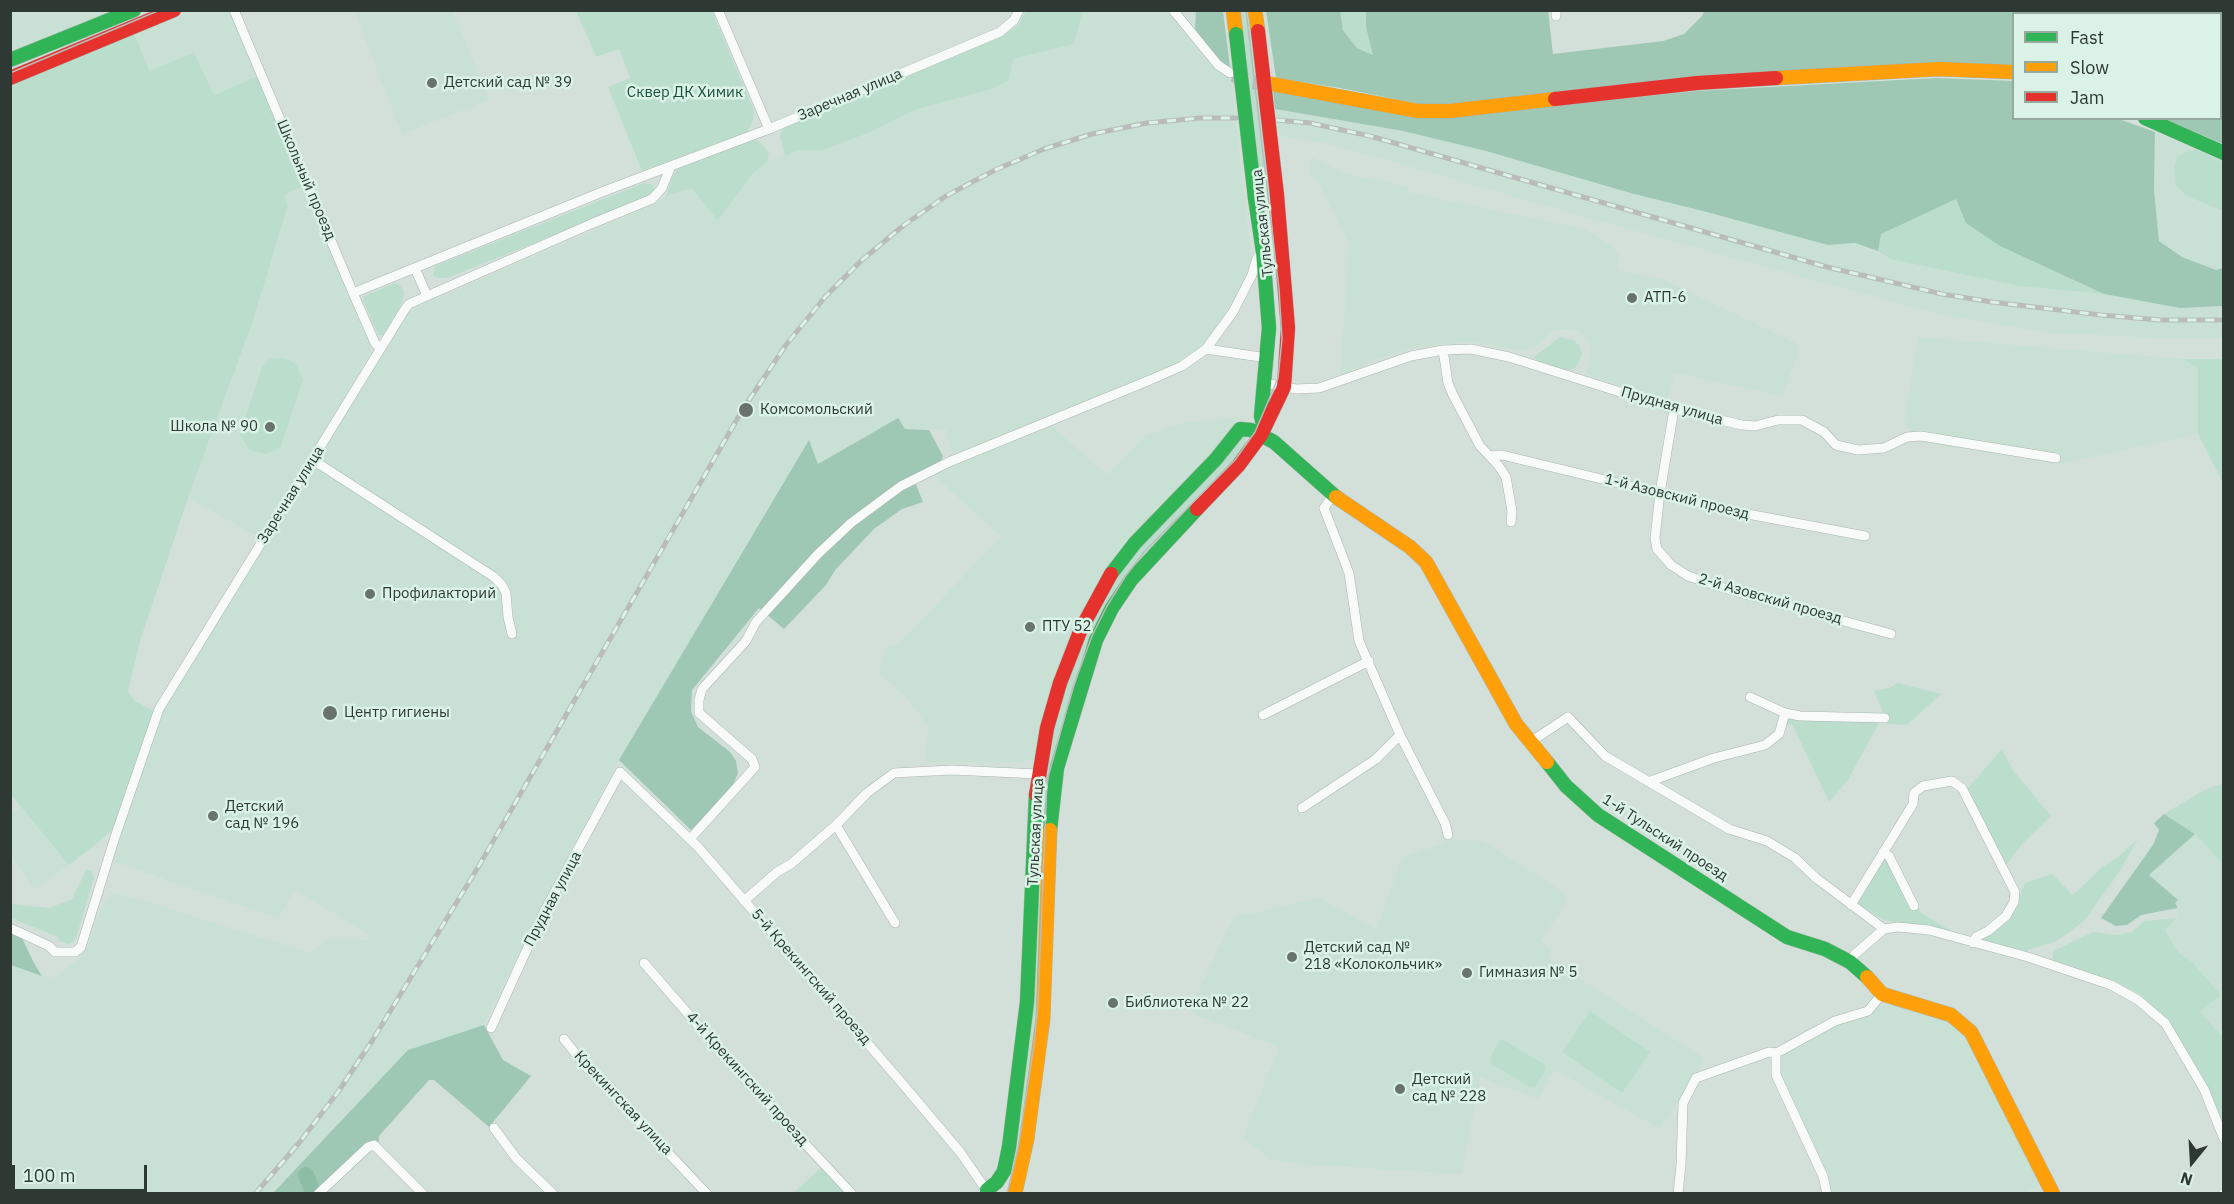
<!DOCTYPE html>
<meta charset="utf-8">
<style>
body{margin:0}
#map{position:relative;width:2234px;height:1204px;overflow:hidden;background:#d3e0d9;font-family:"IBM Plex Sans",sans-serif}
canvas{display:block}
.frame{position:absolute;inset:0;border:12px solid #2f3934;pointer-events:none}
.legend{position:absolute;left:2012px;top:12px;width:210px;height:108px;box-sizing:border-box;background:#daf3e6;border:2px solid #96a99f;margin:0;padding:8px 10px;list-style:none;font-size:18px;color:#2f3934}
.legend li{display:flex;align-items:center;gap:12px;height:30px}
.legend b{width:30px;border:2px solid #96a99f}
.north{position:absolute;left:2162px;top:1132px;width:60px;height:60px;-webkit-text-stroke:4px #daf3e6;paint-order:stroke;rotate:198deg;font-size:16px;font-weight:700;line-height:24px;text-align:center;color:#2f3934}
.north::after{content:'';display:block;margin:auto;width:21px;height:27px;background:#2f3934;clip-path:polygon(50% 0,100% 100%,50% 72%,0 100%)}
.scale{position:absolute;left:12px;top:1165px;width:135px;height:27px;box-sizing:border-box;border:3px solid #2f3934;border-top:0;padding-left:8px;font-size:18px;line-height:21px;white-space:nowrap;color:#2f3934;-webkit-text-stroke:4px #daf3e6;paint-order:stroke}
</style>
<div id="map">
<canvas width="2234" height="1204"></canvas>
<div class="frame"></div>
<ul class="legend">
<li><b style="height:8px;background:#30b455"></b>Fast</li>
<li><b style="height:8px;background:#ff9f0a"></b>Slow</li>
<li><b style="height:8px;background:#e5322d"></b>Jam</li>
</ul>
<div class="north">N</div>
<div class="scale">100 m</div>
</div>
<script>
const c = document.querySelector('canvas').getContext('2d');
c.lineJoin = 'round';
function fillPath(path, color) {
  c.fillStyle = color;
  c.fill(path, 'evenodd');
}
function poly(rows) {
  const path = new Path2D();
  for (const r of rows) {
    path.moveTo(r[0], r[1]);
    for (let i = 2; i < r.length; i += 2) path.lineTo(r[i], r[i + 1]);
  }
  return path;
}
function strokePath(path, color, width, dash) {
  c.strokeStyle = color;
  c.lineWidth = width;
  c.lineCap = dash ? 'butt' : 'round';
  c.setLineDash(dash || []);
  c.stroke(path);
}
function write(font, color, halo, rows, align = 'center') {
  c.font = font + ' "IBM Plex Sans",sans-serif';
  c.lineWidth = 5;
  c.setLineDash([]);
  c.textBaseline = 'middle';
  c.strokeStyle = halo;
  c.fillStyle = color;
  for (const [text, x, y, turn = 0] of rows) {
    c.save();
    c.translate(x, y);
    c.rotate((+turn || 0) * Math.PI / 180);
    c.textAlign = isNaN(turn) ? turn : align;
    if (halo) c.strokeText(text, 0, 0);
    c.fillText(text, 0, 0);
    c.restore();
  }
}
fillPath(poly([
 [11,11,119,11,11,54],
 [188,11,231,11,258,76,213,95,194,52,150,72,134,34],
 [354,11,453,11,489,100,402,134],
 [1083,11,1166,11,1207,62,1231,78,1251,254,1247,273,1231,310,1201,346,1180,362,1042,422,955,455,949,446,946,429,905,429,898,418,818,464,808,441,619,760,540,909,484,1025,408,1050,272,1193,11,1194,11,965,54,980,85,952,105,900,115,894,135,898,310,953,327,939,368,940,368,934,295,890,278,918,112,861,163,711,310,470,320,469,494,582,500,587,506,610,505,639,513,629,514,609,508,590,320,460,320,456,408,313,415,308,653,205,666,196,692,188,719,220,753,173,767,162,799,150,824,150,868,133,914,110,992,89,1009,80,1013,59,1074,44],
 [1275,109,1403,131,1486,151,1634,194,1703,211,1828,245,1855,243,1890,259,2019,286,2104,294,2180,308,2223,306,2223,338,2162,338,2050,333,1938,314,1588,218,1366,154,1324,143,1279,136],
 [2155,132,2223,160,2223,268,2216,270,2182,257,2159,241,2154,190],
 [1311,157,1347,174,1407,186,1411,193,1585,229,1610,244,1619,255,1619,270,1662,279,1796,343,1799,351,1782,396,1675,373,1666,403,1586,374,1589,362,1590,344,1582,333,1573,329,1560,329,1553,331,1537,346,1520,350,1471,342,1419,346,1374,360,1340,375,1349,244,1316,179,1309,175],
 [304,186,371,348,369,356,260,538,188,498,253,321,288,205,284,194],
 [1918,337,2183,359,2198,368,2198,434,2060,464,1920,442,1904,422],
 [1235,418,1235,429,1213,457,1132,540,1039,753,1032,760,1021,762,931,762,924,758,929,728,907,698,879,673,886,646,899,644,1001,536,932,474,1052,426,1107,475,1146,435,1181,423],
 [20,807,69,865,34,890,11,853,11,813],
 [2195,834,2223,864,2223,1037,2200,1012,2221,995,2191,961,2179,953,2164,929,2177,920,2178,908,2174,903,2178,900,2148,875],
 [1455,839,1483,841,1561,890,1565,896,1566,903,1541,941,1551,949,1549,959,1704,1058,1679,1101,1660,1129,1555,1070,1538,1099,1480,1077,1462,1174,1302,1164,1269,1159,1243,1137,1279,1047,1194,1014,1190,1008,1234,917,1320,898,1376,929,1402,858],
 [1892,1004,1947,1019,1967,1035,2043,1184,2023,1194,1832,1193,1827,1175,1778,1073,1778,1064,1782,1054,1843,1023,1870,1013,1880,1006]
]), '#c9e1d4');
fillPath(poly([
 [576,11,712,11,754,111,753,121,747,132,642,171,608,87,630,78,619,49,596,57],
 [1026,11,1083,11,1074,44,1013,59,1009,80,992,89,914,110,868,133,824,150,799,150,785,156,780,136,784,126,1002,36,1018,25],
 [1238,11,1249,11,1272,196,1260,197],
 [1340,11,1366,11,1366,27,1374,55,1357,48,1343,29],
 [134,34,150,71,194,52,214,95,258,76,304,186,284,195,288,205,253,321,188,498,140,641,128,691,135,701,154,711,113,828,105,837,69,865,11,795,11,85],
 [751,138,761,143,769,153,767,162,753,173,718,221,692,188,666,196,672,178,676,171,680,168],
 [2196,150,2223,162,2223,211,2187,196,2176,186,2174,167,2177,157,2187,151],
 [644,183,653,185,654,190,649,197,447,278,436,278,433,275,435,266],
 [1956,198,2000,246,2104,294,2019,286,1890,259,1878,251,1880,234],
 [395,283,400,284,404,292,402,303,384,335,379,336,363,300,364,296],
 [1560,337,1573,340,1579,345,1582,352,1581,358,1575,368,1566,371,1538,362,1534,357],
 [281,358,290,360,297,366,303,380,281,446,274,451,265,454,256,452,248,448,240,434,262,367,269,359],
 [2183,359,2223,359,2224,480,2222,481,2198,434,2198,368],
 [1245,433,1246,440,1242,453,1127,578,1061,733,1040,1003,1026,1114,1012,1175,1009,1174,1038,808,1051,729,1066,683,1100,600,1139,545],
 [1898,683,1941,694,1907,725,1879,723,1848,780,1829,802,1792,724,1785,725,1787,718,1884,715,1874,691,1889,688],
 [2002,749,2012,769,2051,816,2022,844,2005,867,1967,789],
 [2223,783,2223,864,2195,834,2164,814,2204,790],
 [2138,839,2120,871,2084,921,2057,941,2022,952,1982,943,1978,938,2016,904,2025,883,2052,874,2073,895,2101,868,2119,856],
 [1887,849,1921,913,1960,936,1884,920,1858,904,1857,901],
 [86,870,92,871,94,878,76,938,73,942,68,944,59,941,58,937,11,918,11,904,49,908,72,899],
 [2177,918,2165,930,2179,953,2191,961,2221,995,2200,1012,2223,1037,2223,1126,2167,1020,2141,995,2112,980,2055,964,2052,958,2054,951,2093,932,2117,935,2132,932,2144,921],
 [1590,1011,1650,1052,1622,1093,1562,1052],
 [1500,1040,1504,1040,1545,1065,1546,1069,1536,1086,1530,1087,1490,1063,1490,1058],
 [823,1166,849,1194,792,1194]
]), '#bbdecc');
fillPath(poly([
 [1196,11,1223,11,1230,68,1216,57,1195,29],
 [1266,11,1340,11,1343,30,1357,48,1373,55,1366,27,1366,11,1548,11,1553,54,1663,41,1684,34,1702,16,1704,11,2223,11,2223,144,2165,119,2220,118,2220,14,2014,14,2013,66,1693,77,1449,104,1419,104,1340,88,1276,78],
 [1937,78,2013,81,2014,118,2119,119,2155,132,2154,190,2159,241,2182,257,2216,270,2223,268,2223,306,2180,308,2104,294,2000,246,1966,223,1956,199,1881,234,1878,251,1855,243,1828,245,1703,211,1634,194,1486,151,1403,131,1275,109,1273,90,1380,110,1448,117,1696,91],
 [898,418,905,429,929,430,943,456,941,461,913,477,923,502,902,509,874,529,836,569,826,585,784,629,759,608,692,690,691,711,698,727,730,752,736,761,738,773,733,785,692,831,619,760,809,440,818,464],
 [2164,814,2195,834,2149,875,2178,900,2175,903,2178,908,2141,915,2127,925,2116,926,2101,918,2153,845,2159,830,2154,823],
 [11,933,22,938,34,963,42,976,11,965],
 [484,1025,503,1060,531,1076,489,1127,434,1080,429,1080,379,1136,379,1141,373,1149,370,1150,356,1165,343,1173,323,1193,272,1194,408,1050]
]), '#9ec8b4');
strokePath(poly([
 [306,1175,314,1194]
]), '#8cbea5', 16);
strokePath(poly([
 [1233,75,1251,82,1272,84]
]), '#b2bfb8', 14, [14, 7]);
const street = poly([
 [234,10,353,293,375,343,380,348],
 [718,10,769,129],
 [1173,10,1218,65,1230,73],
 [1556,10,1556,16],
 [415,268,427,296],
 [353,293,607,190,769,129,1000,32,1014,20,1019,10],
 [1206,349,1233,312,1252,275,1257,258,1263,252],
 [1443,350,1448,383,1453,395,1480,446,1498,465,1506,477,1512,511,1511,522],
 [1264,383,1296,389,1319,388,1411,356,1443,350,1471,349,1509,357,1674,409,1742,425,1755,426,1778,420,1802,420,1824,432,1836,445,1858,450,1884,448,1907,437,1921,436,2056,458],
 [1674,409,1660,493,1655,538,1657,549,1671,565,1688,576,1727,589,1891,634],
 [1490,456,1502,455,1742,513,1865,536],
 [313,460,494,577,502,585,506,593,508,617,512,634],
 [1333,495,1324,508,1349,573,1359,641,1400,735,1445,823,1448,835],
 [1750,697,1785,713,1800,716,1885,718],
 [1263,715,1369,661],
 [1529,743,1568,717,1605,756,1729,829,1767,841,1795,858,1816,878,1884,929],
 [1648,782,1714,758,1765,745,1779,734,1785,713],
 [1302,808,1376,759,1400,735],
 [836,825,895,923],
 [690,839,755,767,752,759,699,713,699,700,702,689,746,641,756,622,818,554,851,523,901,486,949,462,1150,380,1182,366,1206,349,1267,358],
 [1883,852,1889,856,1914,906],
 [744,901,777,872,791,864,836,825,867,793,894,773,952,770,1038,774],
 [1851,905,1913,804,1914,793,1923,786,1952,781,1962,788,2015,892,2014,902,2006,916,1988,931,1976,937,1973,943],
 [10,928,49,946,55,952,75,952,81,947,115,837,159,709,405,309,409,304,427,296,591,224,652,199,662,188,671,166],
 [1850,962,1855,954,1884,929,1898,927,1929,930,2028,957,2111,985,2138,1000,2165,1023,2204,1089,2224,1139],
 [644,963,741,1075,852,1194],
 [491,1028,544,912,620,772,698,847,901,1082,960,1152,989,1194],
 [564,1039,587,1068,610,1087,625,1107,707,1194],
 [1776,1053,1776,1075,1823,1176,1827,1194],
 [494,1128,516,1158,553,1194],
 [318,1194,368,1147,374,1145,423,1194],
 [1678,1194,1681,1165,1683,1103,1696,1078,1769,1052,1776,1053,1782,1050,1835,1021,1868,1011,1882,994],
 [2223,1194,2224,1193]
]);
const fast = poly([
 [10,60,134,10],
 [2145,118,2224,153],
 [1255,198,1263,252,1269,328,1261,416,1264,429],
 [1111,574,1135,543,1216,459,1240,429,1251,430,1274,442,1336,497],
 [1547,762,1566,786,1598,815,1787,937,1825,949,1850,962,1867,977],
 [1050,830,1057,768,1096,640,1112,608,1131,580,1197,509],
 [987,1190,997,1182,1004,1171,1009,1147,1027,1002,1036,795]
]);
const slow = poly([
 [1233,10,1236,34],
 [1255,10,1258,31],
 [1776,78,1939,69,2014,72],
 [1272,84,1418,111,1450,111,1555,99],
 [1336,497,1410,547,1426,562,1516,724,1547,762],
 [1867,977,1882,994,1951,1015,1971,1032,2053,1194],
 [1015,1194,1027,1139,1043,1019,1050,830]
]);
const jam = poly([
 [10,78,174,10],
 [1555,99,1697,83,1776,78],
 [1197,509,1238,466,1261,435,1284,387,1288,328,1277,195],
 [1036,795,1047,728,1060,683,1081,629,1111,574]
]);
strokePath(street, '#aab5af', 10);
strokePath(fast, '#aab5af', 15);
strokePath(slow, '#aab5af', 15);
strokePath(jam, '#aab5af', 15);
strokePath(street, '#f8faf9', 9);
strokePath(fast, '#30b455', 14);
strokePath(slow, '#ff9f0a', 14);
strokePath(jam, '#e5322d', 14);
strokePath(poly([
 [10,73,160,10],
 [1007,1194,1018,1149,1034,1045,1038,1003,1047,781,1073,687,1092,636,1107,606,1125,577,1144,552,1235,460,1255,432,1278,378,1282,339,1279,289,1246,10]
]), '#b9bcba', 1.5);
const rail = poly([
 [1276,120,1310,123,1370,136,1827,267,1942,294,1992,302,2101,315,2160,320,2224,320],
 [255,1194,299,1143,338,1092,372,1041,477,869,743,409,786,345,825,297,862,260,904,225,946,196,995,170,1044,149,1092,134,1147,123,1200,118,1236,118]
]);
strokePath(rail, '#b9bcba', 5);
strokePath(rail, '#daf3e6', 3, [9]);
const fastBridge = poly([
 [1236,34,1255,198]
]);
const jamBridge = poly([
 [1258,31,1277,195]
]);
strokePath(fastBridge, '#aab5af', 15, []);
strokePath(jamBridge, '#aab5af', 15, []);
strokePath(fastBridge, '#30b455', 14);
strokePath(jamBridge, '#e5322d', 14);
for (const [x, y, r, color] of [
 [432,83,6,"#68736e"],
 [1632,298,6,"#68736e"],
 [746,410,8,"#68736e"],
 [270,427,6,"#68736e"],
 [370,594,6,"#68736e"],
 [1030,627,6,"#68736e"],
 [330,713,8,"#68736e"],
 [213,816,6,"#68736e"],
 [1292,957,6,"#68736e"],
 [1467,973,6,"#68736e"],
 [1113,1003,6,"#68736e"],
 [1400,1089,6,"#68736e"]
]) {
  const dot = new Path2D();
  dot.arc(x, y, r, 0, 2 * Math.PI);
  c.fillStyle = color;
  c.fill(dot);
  strokePath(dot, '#daf3e6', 2);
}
write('15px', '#2f3934', '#daf3e6', [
 ["Детский сад № 39",444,83],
 ["АТП-6",1644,298],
 ["Комсомольский",760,410],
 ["Школа № 90",258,427,"right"],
 ["Профилакторий",382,594],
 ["ПТУ 52",1042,627],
 ["Центр гигиены",344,713],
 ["Детский",225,807],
 ["сад № 196",225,824],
 ["Детский сад №",1304,948],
 ["218 «Колокольчик»",1304,965],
 ["Гимназия № 5",1479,973],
 ["Библиотека № 22",1125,1003],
 ["Детский",1412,1080],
 ["сад № 228",1412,1097]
], 'left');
write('15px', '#1a4f39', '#daf3e6', [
 ["Сквер ДК Химик",685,93]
]);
write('15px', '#2f3934', '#daf3e6', [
 ["Заречная улица",850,95,-23],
 ["Школьный проезд",306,180,67],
 ["Тульская улица",1263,223,-96],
 ["Прудная улица",1672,406,16],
 ["Заречная улица",291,495,-58],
 ["1-й Азовский проезд",1677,497,14],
 ["2-й Азовский проезд",1770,599,16],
 ["Тульская улица",1036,832,-87],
 ["1-й Тульский проезд",1665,838,33],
 ["Прудная улица",553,899,-62],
 ["5-й Крекингский проезд",811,977,49],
 ["4-й Крекингский проезд",747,1079,48],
 ["Крекингская улица",623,1103,47]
]);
</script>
